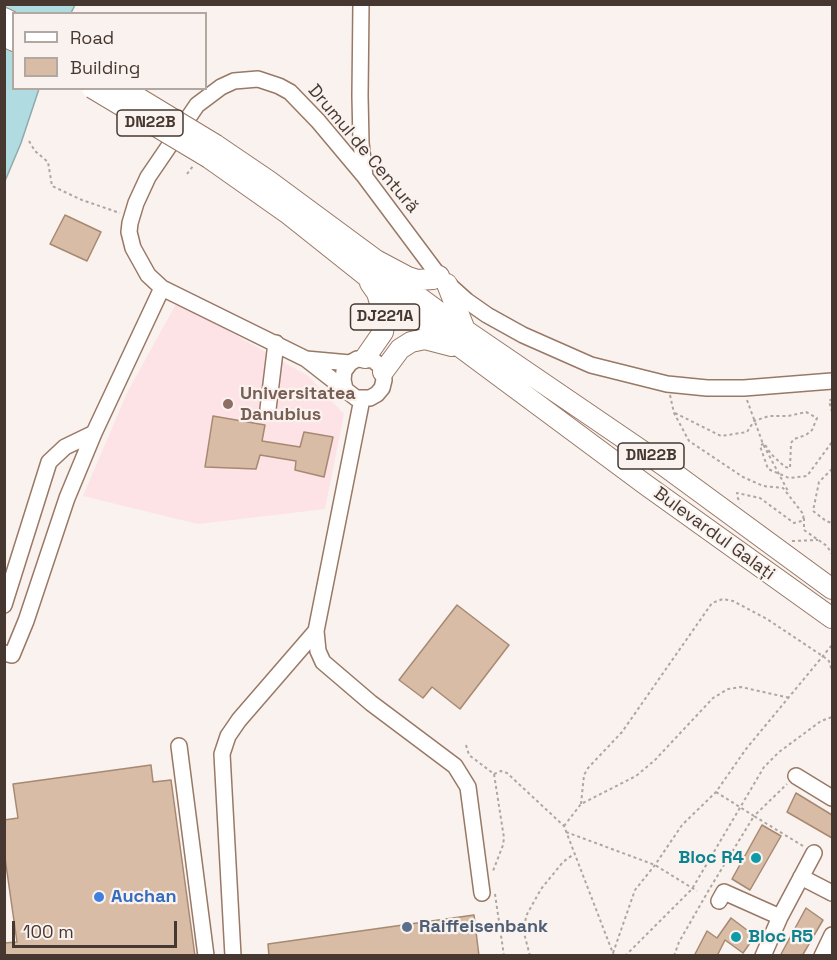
<!DOCTYPE html>
<meta charset="utf-8">
<style>
body{margin:0}
#map{position:relative;width:837px;height:960px;overflow:hidden;background:#f9f2ee;font-family:"Space Grotesk",sans-serif}
canvas{display:block}
.frame{position:absolute;inset:0;border:6px solid #463830;pointer-events:none}
.legend{position:absolute;left:12px;top:12px;width:195px;height:78px;box-sizing:border-box;background:#f9f2ee;border:2px solid #b1a8a2;margin:0;padding:8px 10px;list-style:none;font-size:18px;color:#463830}
.legend li{display:flex;align-items:center;gap:12px;height:30px}
.legend b{width:30px;border:2px solid #b1a8a2}
.scale{position:absolute;left:12px;top:921px;width:165px;height:27px;box-sizing:border-box;border:3px solid #463830;border-top:0;padding-left:8px;font-size:18px;line-height:21px;white-space:nowrap;color:#463830;-webkit-text-stroke:4px #f9f2ee;paint-order:stroke}
</style>
<div id="map">
<canvas width="837" height="960"></canvas>
<div class="frame"></div>
<ul class="legend">
<li><b style="height:8px;background:#fff"></b>Road</li>
<li><b style="height:16px;background:#d9bca5"></b>Building</li>
</ul>
<div class="scale">100 m</div>
</div>
<script>
const c = document.querySelector('canvas').getContext('2d');
c.lineJoin = 'round';
function fillPath(path, color) {
  c.fillStyle = color;
  c.fill(path, 'evenodd');
}
function poly(rows) {
  const path = new Path2D();
  for (const r of rows) {
    path.moveTo(r[0], r[1]);
    for (let i = 2; i < r.length; i += 2) path.lineTo(r[i], r[i + 1]);
  }
  return path;
}
function strokePath(path, color, width, dash) {
  c.strokeStyle = color;
  c.lineWidth = width;
  c.lineCap = dash ? 'butt' : 'round';
  c.setLineDash(dash || []);
  c.stroke(path);
}
function write(font, color, halo, rows, align = 'center') {
  c.font = font + ' "Space Grotesk",sans-serif';
  c.lineWidth = 4.5;
  c.setLineDash([]);
  c.textBaseline = 'middle';
  c.strokeStyle = halo;
  c.fillStyle = color;
  for (const [text, x, y, turn = 0] of rows) {
    c.save();
    c.translate(x, y);
    c.rotate((+turn || 0) * Math.PI / 180);
    c.textAlign = isNaN(turn) ? turn : align;
    if (halo) c.strokeText(text, 0, 0);
    c.fillText(text, 0, 0);
    c.restore();
  }
}
fillPath(poly([
 [177,302,308,376,344,414,325,509,198,524,83,496,127,393]
]), '#fde2e6');
const water = poly([
 [5,5,75,5,71,13,14,14,14,88,39,89,21,143,5,181,5,5]
]);
fillPath(water, '#b0dbe0');
strokePath(water, '#90aaab', 1.5);
const building = poly([
 [65,215,101,232,87,261,50,244,65,215],
 [213,416,265,425,262,441,300,447,304,432,333,437,324,477,295,470,296,461,260,455,256,469,205,467,213,416],
 [457,605,509,645,460,709,432,687,423,698,399,680,457,605],
 [151,765,153,782,171,780,195,956,4,956,4,943,17,942,4,851,4,820,18,818,13,784,151,765],
 [796,793,832,815,832,838,787,812,796,793],
 [762,825,781,836,750,890,732,879,762,825],
 [806,908,823,920,802,956,780,956,806,908],
 [474,915,479,956,269,956,268,944,474,915],
 [731,918,755,936,743,953,725,940,717,956,694,956,707,931,717,938,731,918]
]);
fillPath(building, '#d9bca5');
strokePath(building, '#a78972', 1.5);
const minor = poly([
 [361,4,360,96,361,143,365,177],
 [306,359,350,363],
 [345,389,343,380,344,371,350,363,357,359,373,360,379,365,383,372,384,380,382,388,377,394,370,398,356,398,306,359,162,288,148,275,133,248,129,232,130,223,136,203,148,177,197,105,221,87,234,81,258,79,279,86,290,92,318,121,365,177,439,276,467,301,487,315,523,335,591,365,667,384,707,388,744,388,832,381],
 [362,399,316,631,318,651,323,662,371,703,455,766,468,787,482,893],
 [268,409,276,343],
 [4,605,49,462,65,447,94,433],
 [4,653,12,655,26,621,67,498,94,433,162,288],
 [179,746,206,956],
 [796,776,832,798],
 [801,877,832,893],
 [719,901,724,892,780,917,814,853],
 [233,956,222,754,228,736,239,720,316,631],
 [763,956,780,917],
 [822,956,832,935]
]);
const major = poly([
 [4,18,14,23],
 [4,36,14,41],
 [216,145,269,181,376,260,408,277,417,280,433,279,439,276],
 [209,158,287,213,390,295,646,485,832,618],
 [376,260,401,284,446,317,663,465,832,589],
 [447,284,465,330],
 [365,358,383,332,385,320,377,293,370,283],
 [383,372,400,349,411,342,425,339,452,346]
]);
strokePath(minor, '#997865', 18);
strokePath(major, '#997865', 22);
strokePath(poly([
 [29,141,35,151,48,162,52,186,82,200,120,213],
 [187,174,193,166],
 [670,395,674,413,689,441,743,477,763,486,783,488,804,515,802,521,794,523,760,498,737,493,737,496,740,503],
 [832,399,829,401,832,412],
 [747,400,763,444,789,493],
 [675,413,721,436,747,432,754,421,769,416,788,416,806,412,817,418,812,430,806,435,794,439,791,443,790,468,785,467,771,454,764,443,760,446,768,469,789,478,807,476,832,442],
 [832,469,819,482,813,511,826,521,832,523],
 [804,518,804,530,827,546,832,554],
 [792,541,818,540],
 [466,745,469,755,494,774,504,838,503,845,493,871],
 [494,774,501,771,507,773,564,826,614,956],
 [716,792,754,816,787,784],
 [581,804,584,775,588,768,622,732,712,603,723,599,733,601,767,619,824,657,829,661,832,671],
 [564,826,581,804,636,776,655,760,713,698,728,689,741,687,790,698],
 [566,832,655,865,697,891],
 [495,894,504,956],
 [613,953,635,890,655,865,682,825,716,792,746,749,832,645],
 [530,956,524,933,526,916,541,889,563,862,574,854],
 [625,956,692,889,764,767,779,752,821,721,832,717],
 [674,956,679,942,710,888,754,816,803,846]
]), '#afa6a0', 2, [3, 3]);
strokePath(minor, '#fff', 15);
strokePath(major, '#fff', 20);
const majorBridge = poly([
 [92,88,209,158],
 [122,88,216,145]
]);
strokePath(majorBridge, '#997865', 22, []);
strokePath(majorBridge, '#fff', 20);
for (const [x, y, r, color] of [
 [228,404,6,"#8d6e63"],
 [756,858,6,"#0f9aa8"],
 [99,897,6,"#3f7fe0"],
 [407,927,6,"#5c6f8a"],
 [736,937,6,"#0f9aa8"]
]) {
  const dot = new Path2D();
  dot.arc(x, y, r, 0, 2 * Math.PI);
  c.fillStyle = color;
  c.fill(dot);
  strokePath(dot, '#f9f2ee', 2);
}
for (const [x, y, w] of [
 [150,123,66],
 [385,317,69],
 [651,456,66]
]) {
  const box = new Path2D();
  box.roundRect(x - w / 2, y - 13, w, 26, 4.5);
  c.fillStyle = '#f9f2ee';
  c.fill(box);
  strokePath(box, '#463830', 1.5);
}
write('bold 16px', '#463830', null, [
 ["DN22B",150,123],
 ["DJ221A",385,317],
 ["DN22B",651,456]
]);
write('18px', '#463830', '#f9f2ee', [
 ["Drumul de Centură",363,149,50],
 ["Bulevardul Galați",714,534,36]
]);
write('bold 18px', '#785e54', '#f9f2ee', [
 ["Universitatea",240,394],
 ["Danubius",240,415]
], 'left');
write('bold 18px', '#0d838f', '#f9f2ee', [
 ["Bloc R4",744,858],
 ["Bloc R5",748,937,"left"]
], 'right');
write('bold 18px', '#366cbe', '#f9f2ee', [
 ["Auchan",111,897]
], 'left');
write('bold 18px', '#4e5e75', '#f9f2ee', [
 ["Raiffeisenbank",419,927]
], 'left');
</script>
